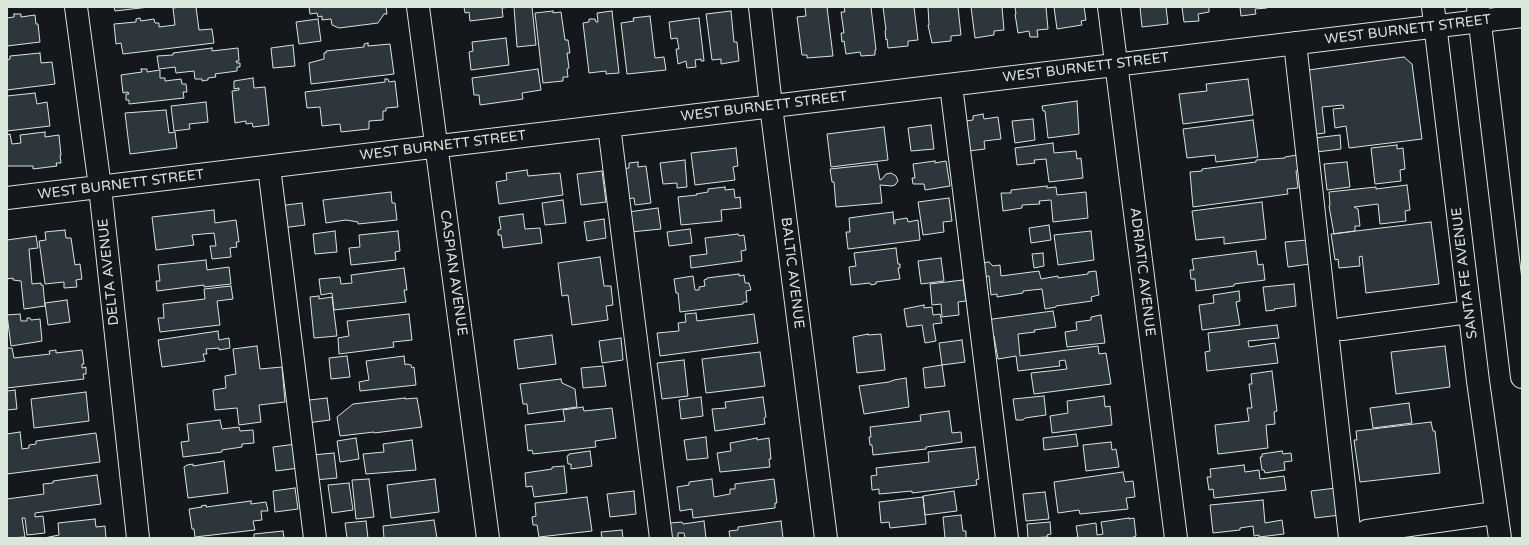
<!DOCTYPE html>
<style>
body{margin:0}
#map{position:relative;width:1529px;height:545px;overflow:hidden;background:#14181c;font-family:"Varela Round",sans-serif}
canvas{display:block}
.frame{position:absolute;inset:0;border:8px solid #d8e6dc;pointer-events:none}
</style>
<div id="map">
<canvas width="1529" height="545"></canvas>
<div class="frame"></div>
</div>
<script>
const c = document.querySelector('canvas').getContext('2d');
c.lineJoin = 'round';
function fillPath(path, color) {
  c.fillStyle = color;
  c.fill(path, 'evenodd');
}
function poly(rows) {
  const path = new Path2D();
  for (const r of rows) {
    path.moveTo(r[0], r[1]);
    for (let i = 2; i < r.length; i += 2) path.lineTo(r[i], r[i + 1]);
  }
  return path;
}
function strokePath(path, color, width, dash) {
  c.strokeStyle = color;
  c.lineWidth = width;
  c.lineCap = dash ? 'butt' : 'round';
  c.setLineDash(dash || []);
  c.stroke(path);
}
function write(font, color, halo, rows, align = 'center') {
  c.font = font + ' "Varela Round",sans-serif';
  c.lineWidth = 3;
  c.setLineDash([]);
  c.textBaseline = 'middle';
  c.strokeStyle = halo;
  c.fillStyle = color;
  for (const [text, x, y, turn = 0] of rows) {
    c.save();
    c.translate(x, y);
    c.rotate((+turn || 0) * Math.PI / 180);
    c.textAlign = isNaN(turn) ? turn : align;
    if (halo) c.strokeText(text, 0, 0);
    c.fillText(text, 0, 0);
    c.restore();
  }
}
const building = poly([
 [114,7,149,7,115,11,114,7],
 [183,7,196,7,199,30,212,29,214,43,123,54,121,43,116,44,114,24,136,22,136,19,140,18,141,21,154,19,155,23,159,23,159,27,175,25,173,8,183,7],
 [309,7,386,7,387,14,384,14,378,23,339,28,332,25,331,19,322,20,322,16,318,17,317,13,310,14,309,7],
 [464,7,512,7,502,8,503,17,470,21,469,12,465,13,464,7],
 [514,7,532,7,536,45,517,47,514,7],
 [805,7,827,7,833,56,807,58,807,55,802,55,797,17,806,16,805,7],
 [844,7,871,7,876,50,875,50,875,55,861,56,860,52,846,54,844,41,842,42,841,33,844,33,841,12,845,12,844,7],
 [883,7,914,7,918,40,908,41,908,46,888,48,887,39,886,40,885,31,886,30,883,7],
 [928,7,958,7,961,35,951,36,951,41,932,43,928,25,929,25,928,7],
 [971,7,1002,7,1004,30,994,31,994,35,975,38,971,7],
 [1015,7,1046,7,1048,29,1037,30,1038,37,1030,37,1029,31,1018,33,1015,14,1016,14,1015,7],
 [1054,7,1084,7,1086,20,1081,21,1082,25,1057,29,1054,7],
 [1140,7,1166,7,1168,24,1142,27,1140,7],
 [1182,7,1209,7,1209,12,1198,14,1199,21,1184,22,1182,7],
 [1240,7,1267,7,1267,8,1255,9,1256,14,1241,16,1240,7],
 [553,11,553,13,561,12,565,40,568,40,570,53,567,53,569,68,567,69,568,77,563,77,563,81,543,83,535,13,553,11],
 [612,11,619,73,606,74,606,71,589,73,583,23,589,22,589,19,595,19,596,22,598,22,597,13,612,11],
 [731,11,734,42,737,42,739,61,721,64,721,59,712,60,706,14,731,11],
 [14,14,21,14,21,17,35,15,36,24,38,24,40,42,7,46,7,18,14,17,14,14],
 [650,16,655,58,664,57,666,70,627,74,621,23,634,21,633,18,650,16],
 [699,18,704,61,701,61,701,59,695,60,696,67,687,68,686,61,678,64,676,49,679,49,677,38,671,39,669,22,699,18],
 [318,19,321,41,299,44,296,22,318,19],
 [506,38,509,65,471,70,469,52,473,51,472,42,506,38],
 [368,43,368,46,390,44,394,74,311,84,309,63,324,59,324,53,326,53,326,51,364,47,364,44,368,43],
 [293,45,295,66,273,68,271,48,293,45],
 [212,48,212,51,238,48,239,61,236,61,237,63,240,63,240,67,237,67,237,71,215,74,216,77,208,78,208,80,202,81,202,79,195,79,194,71,176,73,175,67,159,69,157,56,173,55,173,53,212,48],
 [40,53,41,63,52,62,55,84,7,90,7,60,10,59,10,56,40,53],
 [1404,57,1412,64,1422,139,1349,148,1346,126,1335,128,1333,109,1344,108,1343,105,1322,107,1325,133,1309,135,1301,71,1404,57],
 [141,69,147,69,147,72,160,70,160,78,165,78,165,81,181,79,182,84,186,84,187,92,183,92,184,98,129,104,129,100,126,100,126,94,129,94,128,92,123,93,121,75,142,72,141,69],
 [538,69,541,90,522,93,523,99,480,105,479,95,474,95,472,78,538,69],
 [253,78,254,88,265,87,269,125,253,127,252,123,246,124,246,121,235,123,232,91,239,90,239,88,234,89,234,81,253,78],
 [385,79,388,79,389,82,395,81,398,107,386,108,386,111,383,111,383,120,369,121,369,129,341,132,340,124,322,126,320,107,307,108,305,92,385,82,385,79],
 [1248,79,1253,115,1183,124,1179,94,1207,91,1206,84,1248,79],
 [35,93,37,104,47,102,50,126,7,131,7,96,35,93],
 [1077,101,1079,134,1048,138,1045,111,1043,111,1042,106,1077,101],
 [206,102,208,122,189,124,190,129,174,131,171,106,206,102],
 [166,110,169,133,175,132,177,148,130,154,125,113,166,110],
 [983,114,984,119,998,117,1001,139,984,141,985,149,969,151,965,121,973,120,973,116,983,114],
 [1033,119,1035,140,1015,143,1012,121,1033,119],
 [1253,120,1258,157,1216,162,1215,155,1187,158,1183,129,1253,120],
 [931,125,934,149,911,151,908,128,931,125],
 [884,127,888,160,831,167,827,134,884,127],
 [45,132,45,137,59,135,61,155,60,155,61,163,56,163,57,166,33,169,33,166,7,166,7,135,10,134,12,144,21,143,20,135,45,132],
 [1340,135,1341,149,1308,153,1306,139,1340,135],
 [1053,143,1054,153,1076,151,1077,159,1081,158,1083,178,1049,182,1046,159,1034,160,1035,163,1017,165,1015,148,1053,143],
 [1397,145,1397,149,1403,148,1405,169,1400,170,1401,181,1375,184,1371,148,1397,145],
 [736,148,738,166,733,167,735,180,695,185,691,153,736,148],
 [1297,155,1299,171,1296,171,1298,188,1287,189,1288,194,1193,207,1190,172,1202,171,1202,169,1256,162,1256,160,1285,158,1285,157,1297,155],
 [685,160,687,187,677,188,677,183,663,184,660,163,685,160],
 [935,161,935,163,946,161,950,186,925,190,924,184,913,184,912,178,915,178,913,164,935,161],
 [638,162,638,167,646,166,651,203,635,205,634,198,625,199,621,169,629,168,629,163,638,162],
 [1347,162,1350,187,1327,190,1324,164,1347,162],
 [877,164,880,180,882,179,886,174,891,173,896,176,898,181,895,185,892,186,880,185,882,203,836,207,834,182,832,182,830,169,877,164],
 [527,170,528,176,560,173,563,195,499,204,496,182,507,180,506,173,527,170],
 [602,171,606,202,581,205,577,174,602,171],
 [1407,185,1410,210,1405,211,1406,221,1380,224,1378,204,1354,207,1358,209,1360,226,1355,226,1355,231,1334,234,1329,206,1330,206,1329,192,1376,187,1376,189,1407,185],
 [1047,186,1047,188,1056,187,1057,195,1086,192,1088,218,1053,222,1051,200,1039,201,1040,204,1022,205,1022,208,1003,211,1001,193,1011,193,1011,190,1047,186],
 [725,187,725,190,734,189,735,198,740,197,741,208,721,210,722,221,681,225,678,197,697,195,696,194,708,192,708,189,725,187],
 [391,192,392,203,395,203,397,220,358,224,358,222,346,220,326,223,323,200,391,192],
 [949,198,952,221,943,222,944,232,923,235,918,202,949,198],
 [563,200,566,223,545,225,542,203,563,200],
 [1262,202,1266,239,1224,244,1224,237,1196,240,1192,211,1262,202],
 [302,203,305,225,282,228,279,206,302,203],
 [658,208,661,229,631,232,628,212,658,208],
 [214,210,215,223,236,220,239,242,236,242,237,247,230,248,231,257,212,259,210,246,216,246,214,233,192,235,194,245,156,250,152,217,214,210],
 [893,212,894,224,895,224,895,220,907,218,908,222,918,220,920,240,848,249,846,232,850,232,849,218,893,212],
 [523,214,525,229,540,228,542,243,503,248,501,235,498,235,498,230,501,229,499,217,523,214],
 [604,219,606,238,587,241,584,222,604,219],
 [1431,222,1439,284,1366,293,1362,256,1359,257,1360,266,1339,268,1338,259,1335,260,1331,234,1431,222],
 [1049,225,1051,240,1031,243,1029,228,1049,225],
 [690,229,692,243,669,246,667,232,690,229],
 [65,230,66,238,71,238,75,265,80,264,82,279,76,280,77,287,64,288,64,282,45,284,39,241,46,240,45,232,65,230],
 [335,231,337,252,315,254,313,234,335,231],
 [398,231,400,251,395,252,396,260,351,265,349,248,360,247,359,235,398,231],
 [1091,231,1094,260,1058,265,1054,235,1091,231],
 [738,234,739,236,744,235,746,250,741,251,742,261,691,268,690,256,707,254,705,238,738,234],
 [36,236,38,248,29,249,32,284,41,283,41,285,43,285,45,306,24,309,21,281,13,280,13,278,7,279,7,240,36,236],
 [1307,240,1310,264,1288,267,1285,242,1307,240],
 [896,248,898,264,900,264,900,268,898,268,900,279,876,282,876,284,871,285,870,283,851,285,849,267,856,266,854,253,896,248],
 [1256,251,1258,265,1263,264,1265,280,1234,284,1234,286,1196,291,1195,279,1191,279,1190,270,1194,270,1192,259,1256,251],
 [1043,253,1044,266,1034,268,1032,254,1043,253],
 [600,257,604,286,611,286,613,305,606,306,608,320,572,325,568,295,562,296,558,263,600,257],
 [941,258,944,281,921,284,918,261,941,258],
 [206,260,207,270,229,267,231,284,204,287,204,285,157,291,156,281,160,281,158,265,206,260],
 [989,262,993,266,1000,265,1001,276,1039,271,1041,279,1058,276,1058,278,1088,274,1088,272,1096,271,1099,295,1091,297,1092,301,1056,306,1056,307,1045,309,1042,289,1023,291,1023,293,997,297,997,294,991,295,989,276,977,278,975,264,989,262],
 [404,268,407,290,404,290,406,302,334,310,332,293,321,295,319,279,340,277,341,284,352,283,351,275,404,268],
 [739,274,739,276,744,275,745,283,749,283,751,290,746,291,747,302,743,302,743,304,680,312,678,293,676,293,674,279,693,276,695,290,699,290,699,287,705,286,704,280,707,279,707,278,739,274],
 [963,280,966,301,958,302,959,315,942,317,941,304,932,305,930,284,963,280],
 [1294,284,1296,306,1274,309,1275,310,1266,311,1263,287,1294,284],
 [231,286,233,299,217,301,220,325,160,332,158,318,164,318,163,304,205,299,204,289,231,286],
 [1239,291,1240,301,1236,302,1240,325,1202,330,1199,305,1214,303,1213,295,1239,291],
 [319,296,319,299,332,297,337,336,314,338,310,297,319,296],
 [67,300,70,322,48,325,45,303,67,300],
 [924,305,924,308,932,307,933,315,940,314,942,323,933,324,936,341,925,343,922,325,907,327,904,309,924,305],
 [1053,311,1056,327,1034,330,1035,332,1018,334,1020,356,1098,346,1099,354,1106,353,1111,384,1034,394,1031,373,1067,369,1065,360,1059,361,1060,366,1018,371,1016,356,998,359,994,336,987,337,985,320,1053,311],
 [696,313,697,321,754,314,758,343,660,356,657,333,679,331,678,323,686,322,685,314,696,313],
 [20,314,21,321,27,321,27,318,30,318,31,320,40,319,42,341,11,346,7,315,20,314],
 [409,314,412,340,393,342,394,347,339,354,338,338,349,336,347,321,409,314],
 [1101,315,1105,343,1067,347,1065,332,1077,330,1076,322,1091,320,1091,317,1101,315],
 [1277,325,1279,338,1248,341,1249,347,1275,343,1278,363,1207,371,1205,352,1210,351,1208,333,1277,325],
 [218,331,219,340,229,338,230,348,219,350,219,348,206,349,207,354,203,354,205,361,162,367,158,340,218,331],
 [868,334,868,335,881,334,885,370,857,373,853,337,868,334],
 [552,335,556,364,518,369,514,340,552,335],
 [621,338,623,360,602,363,599,341,621,338],
 [962,340,965,362,942,365,939,343,962,340],
 [257,346,260,369,282,367,285,402,259,405,261,422,239,425,237,408,215,410,213,390,226,388,225,376,236,374,233,349,257,346],
 [1445,346,1450,387,1396,394,1391,352,1445,346],
 [7,348,12,348,14,358,50,354,49,351,56,350,56,353,82,350,84,364,82,364,82,368,86,367,86,374,83,374,84,379,7,388,7,348],
 [760,352,765,386,706,393,702,359,760,352],
 [347,356,350,377,331,379,329,358,347,356],
 [404,356,405,365,407,364,411,365,412,368,414,367,416,385,360,391,359,382,369,380,366,361,404,356],
 [684,360,688,396,662,399,657,363,684,360],
 [942,365,945,386,925,388,923,368,942,365],
 [603,366,606,386,583,388,581,368,603,366],
 [1272,371,1277,411,1274,412,1275,424,1266,425,1268,448,1218,454,1215,425,1249,421,1247,408,1252,408,1249,384,1252,384,1251,374,1272,371],
 [906,378,909,407,864,414,859,386,889,382,894,380,906,378],
 [561,379,562,383,575,389,577,407,528,414,527,404,523,404,520,384,561,379],
 [15,390,17,409,7,410,7,391,15,390],
 [86,392,89,421,34,428,31,399,86,392],
 [1044,396,1046,415,1025,418,1023,420,1016,420,1013,399,1044,396],
 [1104,396,1105,407,1110,406,1112,425,1052,433,1050,416,1068,413,1067,401,1104,396],
 [701,397,703,416,681,419,679,400,701,397],
 [763,397,766,417,764,418,765,424,715,431,712,409,726,408,725,402,763,397],
 [327,398,330,420,307,423,301,401,327,398],
 [405,398,405,399,417,398,422,427,374,433,374,432,340,436,337,417,353,404,405,398],
 [1409,403,1412,423,1373,428,1370,408,1409,403],
 [583,407,584,411,612,408,616,438,595,441,596,447,533,454,532,450,528,451,525,425,565,421,563,410,583,407],
 [949,411,952,433,961,432,962,442,926,447,926,449,873,455,872,445,870,445,869,437,871,437,870,427,921,421,920,415,949,411],
 [220,420,222,429,239,427,240,431,253,430,254,443,242,444,242,447,222,450,222,452,183,457,181,442,189,441,187,424,220,420],
 [1431,422,1433,431,1435,431,1440,473,1360,482,1354,440,1357,440,1356,431,1431,422],
 [20,432,22,449,29,448,29,445,36,444,36,441,96,433,100,462,7,474,7,434,20,432],
 [1076,434,1078,446,1044,450,1043,438,1076,434],
 [706,437,708,458,687,460,684,440,706,437],
 [356,438,359,459,340,462,337,441,356,438],
 [757,438,757,440,769,438,771,459,769,459,770,467,720,472,717,453,731,451,730,443,757,438],
 [412,440,416,470,366,474,363,454,384,452,383,444,412,440],
 [1111,442,1112,450,1116,449,1119,467,1086,471,1083,445,1111,442],
 [296,444,299,468,276,471,273,447,296,444],
 [975,447,979,479,976,480,977,485,912,493,912,491,879,494,879,489,872,490,871,476,877,475,876,468,929,462,928,452,975,447],
 [590,451,592,466,571,469,571,464,568,464,567,456,569,455,569,454,590,451],
 [1282,451,1283,454,1291,453,1292,461,1284,462,1285,470,1265,473,1264,470,1262,470,1260,457,1262,457,1262,454,1282,451],
 [334,453,337,478,314,480,312,455,334,453],
 [224,461,228,493,188,498,184,467,187,465,193,464,193,466,224,461],
 [1244,465,1245,472,1259,470,1260,479,1284,476,1286,490,1214,498,1213,489,1209,490,1207,477,1211,477,1210,469,1244,465],
 [564,466,567,493,534,497,532,486,526,487,525,473,552,469,552,467,564,466],
 [1123,472,1125,482,1133,481,1135,497,1126,498,1128,509,1080,514,1079,510,1058,513,1054,482,1123,472],
 [97,475,101,504,35,513,35,517,43,516,45,533,27,535,25,518,22,518,25,537,7,538,7,499,44,494,43,484,53,483,53,481,97,475],
 [369,479,374,517,356,519,352,480,369,479],
 [435,479,439,512,391,518,387,485,435,479],
 [712,479,714,497,730,494,730,489,735,489,735,484,774,479,777,503,775,503,775,508,693,518,692,509,680,511,677,487,689,485,689,482,712,479],
 [349,483,353,510,332,513,328,485,349,483],
 [295,488,298,509,275,512,273,491,295,488],
 [1336,488,1340,515,1315,518,1311,491,1336,488],
 [634,491,636,514,610,517,607,494,634,491],
 [954,491,957,511,925,515,923,496,954,491],
 [1045,492,1049,519,1026,521,1023,494,1045,492],
 [587,497,592,531,539,537,537,525,533,525,532,517,536,516,535,503,587,497],
 [923,497,926,524,890,528,889,522,881,523,879,502,923,497],
 [1263,500,1265,523,1282,520,1284,534,1259,537,1259,535,1254,536,1253,526,1240,528,1240,530,1213,533,1210,505,1263,500],
 [251,501,251,504,266,502,268,511,261,511,262,520,253,521,255,530,195,537,194,529,192,529,189,509,202,507,201,506,206,505,206,507,251,501],
 [961,515,963,531,966,531,966,538,945,538,943,517,961,515],
 [1129,518,1129,519,1134,518,1136,536,1131,538,1072,538,1078,537,1076,526,1096,523,1097,535,1103,534,1101,522,1129,518],
 [95,519,96,527,105,526,106,538,44,538,59,535,58,523,95,519],
 [434,520,437,538,384,538,383,526,434,520],
 [366,521,368,538,347,538,345,523,366,521],
 [704,521,706,538,685,538,684,533,678,533,678,538,668,538,670,523,682,522,683,524,704,521],
 [781,521,783,538,730,538,729,531,738,530,738,527,781,521],
 [1050,522,1051,534,1047,535,1048,537,1028,538,1027,524,1050,522],
 [622,530,623,538,602,538,601,532,622,530],
 [283,531,284,538,254,538,254,534,283,531]
]);
fillPath(building, '#2c363c');
strokePath(building, '#d8e6dc', 1);
const minor = poly([
 [76,7,100,187,138,538],
 [418,7,488,538],
 [760,7,771,106,826,538],
 [1109,7,1176,538],
 [1295,43,1350,538],
 [951,85,1007,538],
 [609,126,661,538],
 [269,167,315,538],
 [7,198,1522,16],
 [1342,329,1469,312],
 [1367,531,1495,513]
]);
const major = poly([
 [1433,7,1478,381,1500,538],
 [1478,7,1522,377]
]);
strokePath(minor, '#d8e6dc', 24);
strokePath(major, '#d8e6dc', 24);
strokePath(minor, '#14181c', 22);
strokePath(major, '#14181c', 22);
write('14px', '#d8e6dc', '#14181c', [
 ["WEST BURNETT STREET",1408,30,-7],
 ["WEST BURNETT STREET",1086,68,-7],
 ["WEST BURNETT STREET",764,107,-7],
 ["WEST BURNETT STREET",443,146,-7],
 ["WEST BURNETT STREET",121,185,-7],
 ["DELTA AVENUE",109,272,-96],
 ["ADRIATIC AVENUE",1142,272,83],
 ["CASPIAN AVENUE",453,273,82],
 ["BALTIC AVENUE",792,273,83],
 ["SANTA FE AVENUE",1465,273,-97]
]);
</script>
